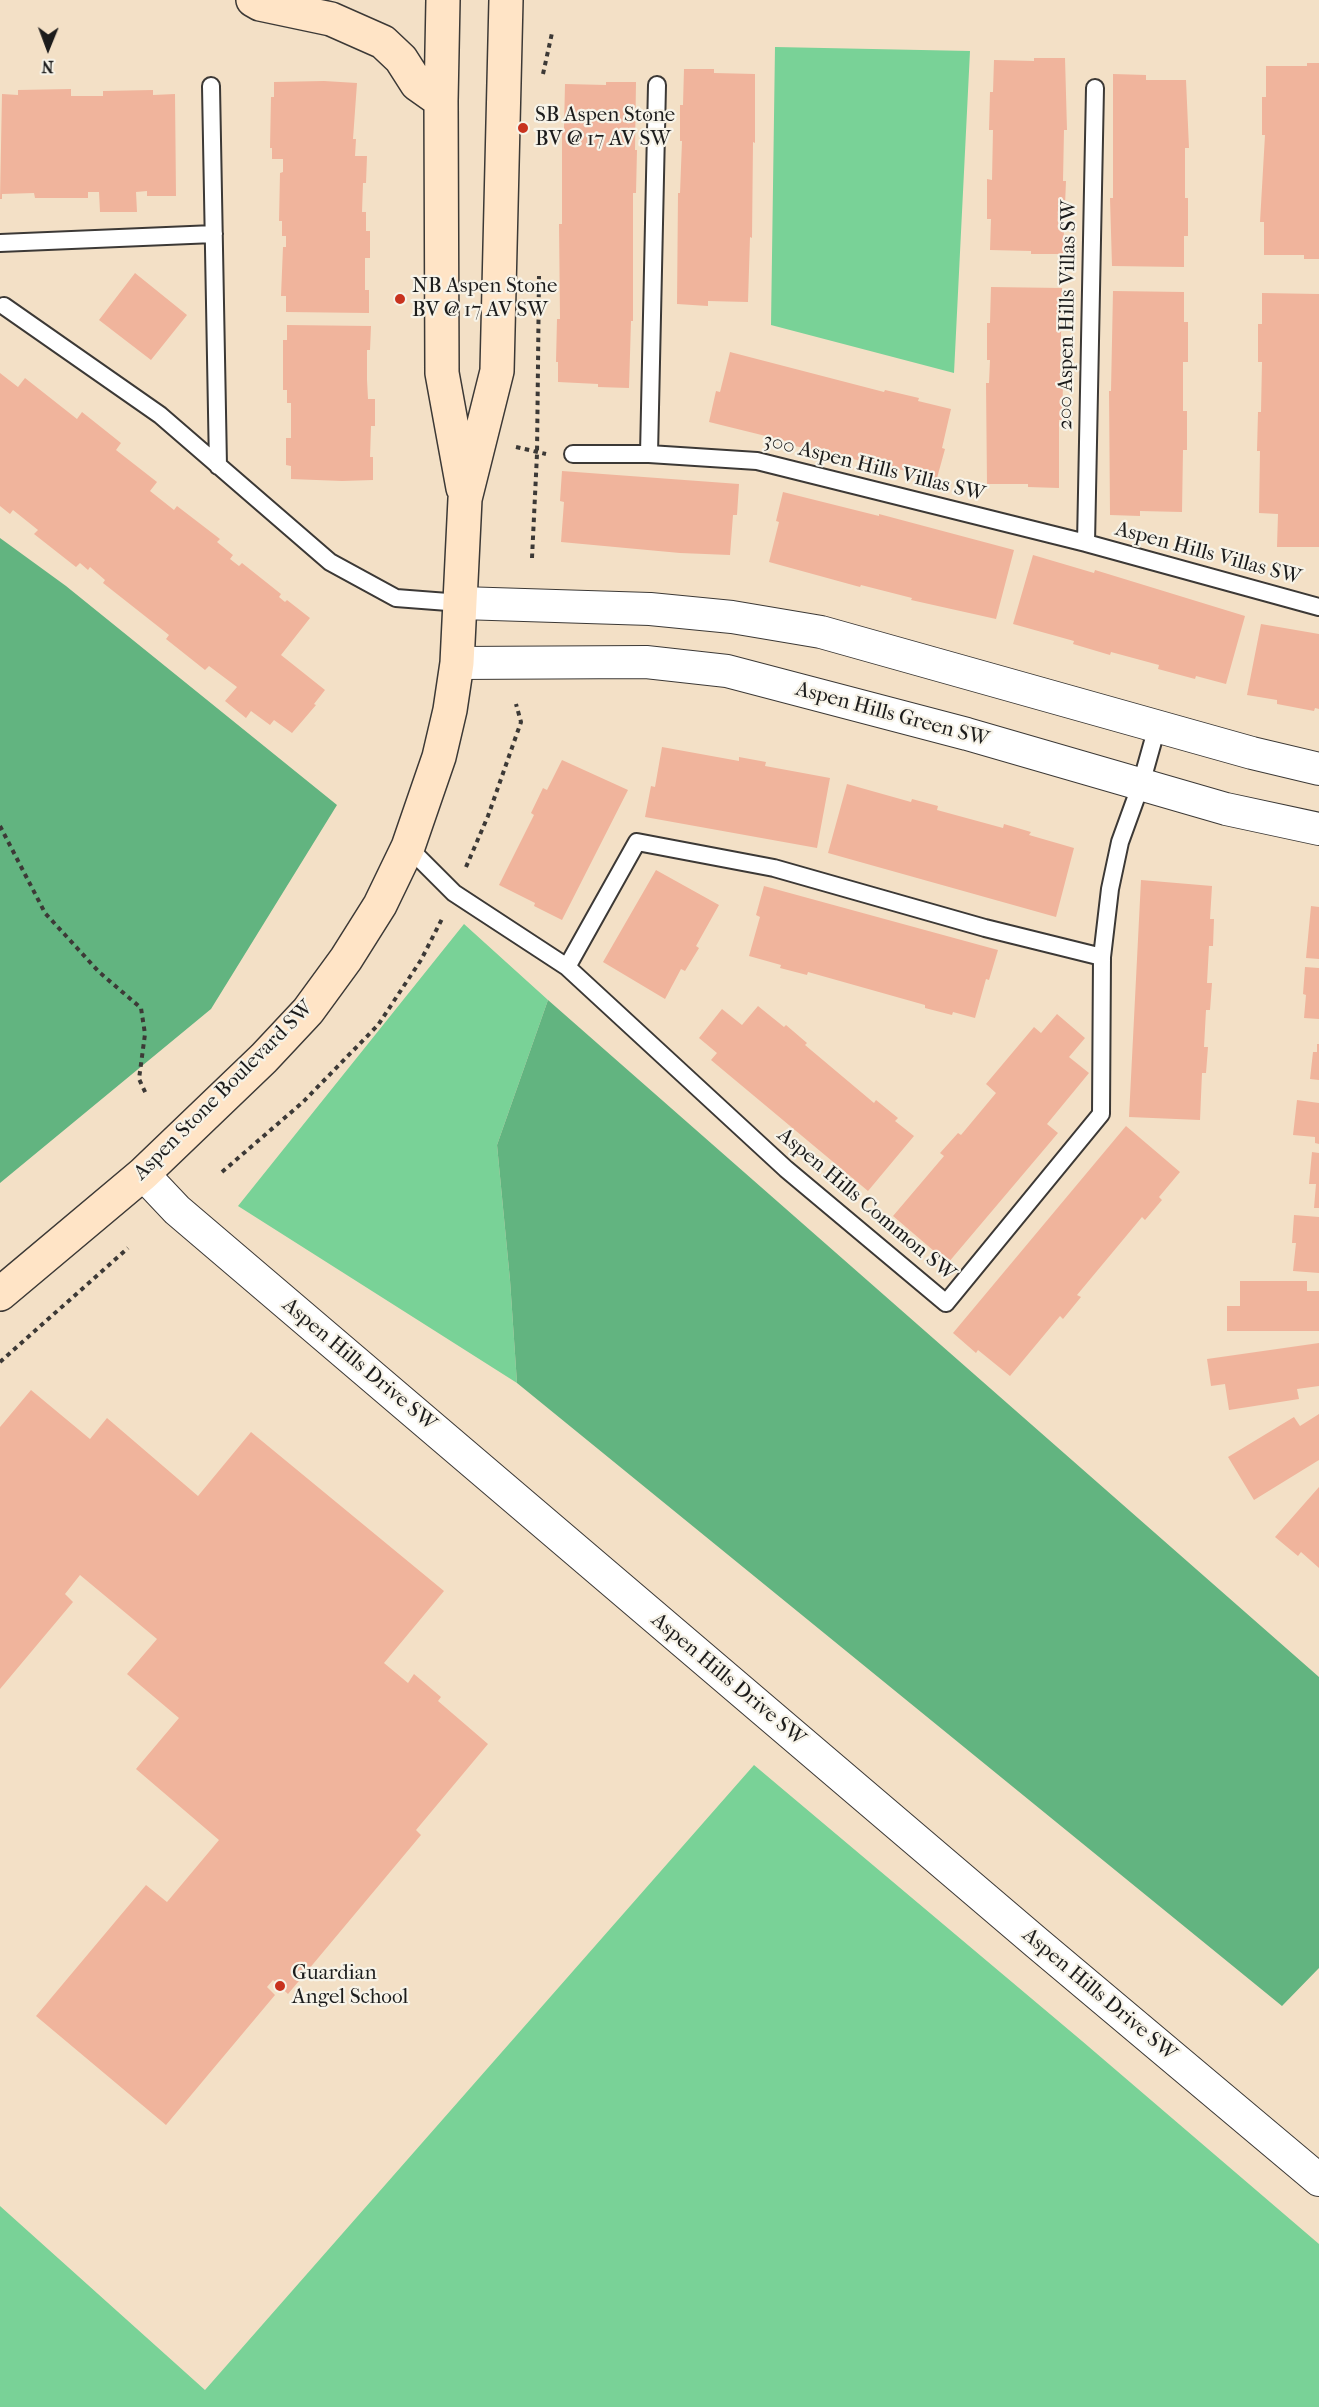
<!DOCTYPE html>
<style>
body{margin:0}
#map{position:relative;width:1319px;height:2407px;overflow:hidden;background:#f3e0c6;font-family:"IM FELL French Canon",serif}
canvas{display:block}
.north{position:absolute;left:18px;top:18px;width:60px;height:60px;-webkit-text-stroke:4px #f7f3e8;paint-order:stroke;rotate:181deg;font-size:16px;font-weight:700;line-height:24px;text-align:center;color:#1c1c1c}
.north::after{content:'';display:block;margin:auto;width:21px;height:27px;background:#1c1c1c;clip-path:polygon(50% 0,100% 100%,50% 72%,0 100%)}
</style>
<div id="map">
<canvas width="1319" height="2407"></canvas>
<div class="north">N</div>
</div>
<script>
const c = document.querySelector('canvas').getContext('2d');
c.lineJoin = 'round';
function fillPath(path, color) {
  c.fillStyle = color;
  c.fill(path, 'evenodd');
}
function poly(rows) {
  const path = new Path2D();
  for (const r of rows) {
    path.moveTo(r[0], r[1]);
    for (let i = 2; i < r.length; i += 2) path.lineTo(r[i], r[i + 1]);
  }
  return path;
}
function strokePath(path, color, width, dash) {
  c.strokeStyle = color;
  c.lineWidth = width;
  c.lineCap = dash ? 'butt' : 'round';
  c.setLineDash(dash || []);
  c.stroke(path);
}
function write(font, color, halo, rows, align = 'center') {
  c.font = font + ' "IM FELL French Canon",serif';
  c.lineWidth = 4.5;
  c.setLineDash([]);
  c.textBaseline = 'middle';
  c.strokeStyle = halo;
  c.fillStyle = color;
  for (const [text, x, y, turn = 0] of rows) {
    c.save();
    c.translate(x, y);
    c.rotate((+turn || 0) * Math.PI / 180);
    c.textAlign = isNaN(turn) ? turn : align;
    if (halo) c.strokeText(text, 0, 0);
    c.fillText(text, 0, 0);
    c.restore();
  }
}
fillPath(poly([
 [775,47,970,51,954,373,771,325],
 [464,924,548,1000,497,1145,510,1280,517,1383,238,1206],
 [754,1765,1082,2041,1319,2244,1319,2407,0,2407,0,2206,205,2390]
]), '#79d297');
fillPath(poly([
 [0,538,66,586,337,805,211,1009,0,1183],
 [548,1000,1319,1677,1319,1968,1282,2006,517,1383,510,1280,497,1145]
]), '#62b480');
fillPath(poly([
 [1034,58,1065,58,1067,130,1064,130,1063,181,1066,181,1063,254,1031,254,1031,251,990,250,991,219,987,219,987,179,992,180,993,130,989,130,990,92,993,92,994,60,1034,61],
 [1307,63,1319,63,1319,259,1304,259,1304,255,1264,255,1264,222,1260,222,1265,135,1262,135,1262,97,1266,97,1266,66,1307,66],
 [684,69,714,69,714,73,755,74,755,143,753,142,752,238,750,237,748,302,708,301,708,306,677,304,678,193,680,193,682,141,680,141,680,105,683,105],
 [1113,74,1146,75,1146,80,1186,80,1189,148,1185,148,1185,198,1188,198,1188,236,1184,236,1184,267,1112,266,1110,198,1113,198],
 [324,81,357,83,353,139,356,139,355,156,367,156,366,183,363,183,362,212,366,212,366,231,370,231,370,258,365,258,365,290,369,290,369,313,286,312,286,296,281,296,283,247,286,247,286,236,282,236,282,221,279,221,280,173,283,172,283,159,272,159,272,148,270,148,271,97,274,97,274,82],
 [606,82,636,82,635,150,637,150,636,193,633,193,633,321,631,321,629,388,598,387,598,384,558,382,558,362,556,362,557,319,560,319,559,224,562,224,562,128,564,128,565,84,606,85],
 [71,89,71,96,103,96,103,91,153,90,153,95,175,94,176,196,147,196,147,191,136,192,137,212,100,212,99,192,88,192,88,198,35,198,34,193,2,194,2,199,0,199,2,94,18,95,18,90],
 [135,273,187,315,151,360,99,320],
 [991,287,1062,288,1060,385,1063,385,1062,420,1059,420,1059,488,1028,487,1028,484,987,484,986,383,989,383,990,360,987,360,987,323,990,323],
 [1113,291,1184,292,1184,322,1188,322,1188,362,1183,362,1183,411,1187,411,1187,450,1183,450,1182,512,1140,511,1140,516,1110,515,1109,391,1111,391],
 [1262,293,1319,294,1319,547,1277,547,1278,514,1259,513,1260,451,1257,451,1258,412,1261,412,1262,362,1258,362,1258,324,1262,324],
 [287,325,371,326,370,350,367,350,367,380,368,399,375,399,375,426,371,426,370,457,373,457,373,480,342,481,291,479,291,466,286,465,286,438,291,438,291,403,287,403,287,390,283,390,283,340,287,340],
 [730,352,884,392,885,390,919,398,918,401,951,409,942,448,945,449,937,478,786,444,786,441,709,422,716,391,720,392],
 [0,373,18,387,25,378,77,419,82,412,121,443,116,450,157,482,150,491,174,510,177,506,220,539,217,542,233,555,230,559,239,566,242,563,281,594,279,597,285,602,287,600,310,618,281,655,325,690,314,704,316,705,292,733,274,720,270,725,251,711,246,718,225,701,237,687,209,666,205,670,166,639,169,635,103,583,105,580,90,567,88,570,80,563,76,567,34,534,38,530,13,510,10,514,0,506],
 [562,471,739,484,737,515,733,515,730,555,680,553,561,542,564,502,560,501],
 [783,492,879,516,879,514,1014,550,996,619,911,600,912,598,861,585,860,587,769,562,779,522,776,521],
 [1033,555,1094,573,1095,570,1245,616,1226,684,1196,676,1195,679,1158,669,1159,665,1111,652,1110,655,1073,644,1074,641,1013,624],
 [1261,624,1319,634,1319,709,1315,708,1314,711,1277,704,1277,700,1247,695],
 [662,747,739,761,739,757,766,762,765,766,830,778,817,848,645,817,651,786,655,787],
 [562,760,628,790,562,920,534,906,535,903,499,885,534,815,531,813,543,788,547,790],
 [847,784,911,802,912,799,938,806,937,810,1003,828,1004,824,1031,832,1029,835,1074,848,1056,917,828,853],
 [656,870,719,905,696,946,699,948,685,971,681,969,665,999,603,962],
 [1141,880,1212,886,1210,919,1214,919,1213,946,1209,946,1207,983,1212,983,1210,1010,1206,1010,1204,1047,1208,1047,1206,1073,1202,1073,1200,1120,1129,1117],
 [764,886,998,950,989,980,986,979,975,1018,953,1012,952,1015,925,1008,925,1005,808,972,807,975,780,968,781,965,749,956,760,917,756,915],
 [1311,906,1319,907,1319,959,1306,958],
 [1305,967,1319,968,1319,1019,1304,1018,1306,995,1303,994],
 [758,1006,784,1027,786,1025,807,1043,805,1045,874,1103,876,1100,898,1118,895,1121,914,1136,868,1191,711,1060,717,1053,699,1038,722,1009,742,1025],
 [1057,1014,1085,1038,1069,1057,1089,1073,1047,1124,1058,1133,948,1263,893,1216,944,1156,940,1153,958,1133,961,1135,996,1093,986,1084,1034,1027,1041,1033],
 [1317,1044,1319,1044,1319,1080,1310,1079,1313,1052,1317,1052],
 [1297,1100,1319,1103,1319,1144,1315,1143,1315,1137,1293,1135],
 [1126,1126,1180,1172,1159,1197,1162,1200,1145,1220,1142,1217,1077,1295,1081,1297,1063,1319,1060,1316,1010,1376,978,1350,976,1353,953,1333],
 [1312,1152,1319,1153,1319,1208,1314,1208,1316,1184,1309,1184],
 [1294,1215,1319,1217,1319,1273,1293,1271,1296,1243,1292,1243],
 [1240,1281,1307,1281,1307,1291,1319,1291,1319,1331,1227,1331,1227,1306,1240,1306],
 [1319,1343,1319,1386,1297,1389,1299,1399,1229,1410,1225,1384,1211,1386,1207,1359],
 [31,1390,90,1439,107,1418,198,1496,251,1432,444,1591,384,1663,408,1683,414,1674,441,1697,438,1701,488,1744,416,1830,421,1835,288,1994,273,1980,267,1987,275,1995,166,2125,36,2016,146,1885,167,1902,219,1840,136,1769,179,1718,127,1674,157,1639,80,1575,65,1594,73,1602,0,1689,0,1427],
 [1319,1414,1319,1460,1254,1500,1228,1457,1294,1417,1300,1426],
 [1319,1487,1319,1568,1301,1552,1298,1556,1275,1537]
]), '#f0b49c');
const lane = poly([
 [657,85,649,454,757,461,1086,543,1319,607],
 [211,86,218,466],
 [0,243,214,234],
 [4,306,160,415,330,562,396,598,461,603],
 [573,454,649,454],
 [1086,543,1095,88],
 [408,847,454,893,567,967,786,1169,946,1303,1101,1114,1102,957,1110,889,1120,842,1141,784,1157,727],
 [567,967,637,842,774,868,985,928,1102,957]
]);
const street = poly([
 [461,603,650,609,732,617,821,632,1252,753,1319,769],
 [457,663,646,662,727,671,967,734,1226,809,1319,829],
 [143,1174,177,1210,1037,1943,1319,2180]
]);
const secondary = poly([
 [253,0,260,4,331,19,383,42,401,59,417,84,441,101],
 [443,0,441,101,442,373,463,488],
 [0,1294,143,1174,264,1058,308,1011,346,959,380,905,408,847,439,757,450,710,457,663,465,499,497,371,506,0]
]);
strokePath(lane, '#3c3936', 20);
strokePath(street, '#3c3936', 34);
strokePath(secondary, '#3c3936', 36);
strokePath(poly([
 [543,74,552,33],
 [516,447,546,454],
 [532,558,537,454,539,276],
 [0,826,45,913,99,972,141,1008,145,1034,139,1079,146,1094],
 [466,867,488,816,521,722,516,704],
 [222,1172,303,1102,378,1025,421,960,443,917],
 [0,1362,128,1248]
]), '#3c3936', 4, [4.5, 4.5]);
strokePath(lane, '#fff', 16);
strokePath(street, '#fff', 32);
strokePath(secondary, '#ffe4c6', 33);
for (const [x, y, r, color] of [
 [523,128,6,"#c8321e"],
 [400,299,6,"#c8321e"],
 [280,1986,6,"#c8321e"]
]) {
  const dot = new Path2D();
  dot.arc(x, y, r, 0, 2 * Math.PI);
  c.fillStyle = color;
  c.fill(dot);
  strokePath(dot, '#f7f3e8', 2);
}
write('21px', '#1c1c1c', '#f7f3e8', [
 ["SB Aspen Stone",535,116],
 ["BV @ 17 AV SW",535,140],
 ["NB Aspen Stone",412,287],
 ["BV @ 17 AV SW",412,311],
 ["Guardian",292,1974],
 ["Angel School",292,1998]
], 'left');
write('21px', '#1c1c1c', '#f7f3e8', [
 ["200 Aspen Hills Villas SW",1068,315,-89],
 ["300 Aspen Hills Villas SW",874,468,14],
 ["Aspen Hills Villas SW",1208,554,15],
 ["Aspen Hills Green SW",892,715,15],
 ["Aspen Stone Boulevard SW",224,1091,-45],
 ["Aspen Hills Common SW",866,1205,40],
 ["Aspen Hills Drive SW",359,1365,40],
 ["Aspen Hills Drive SW",728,1680,40],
 ["Aspen Hills Drive SW",1099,1995,40]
]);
</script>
